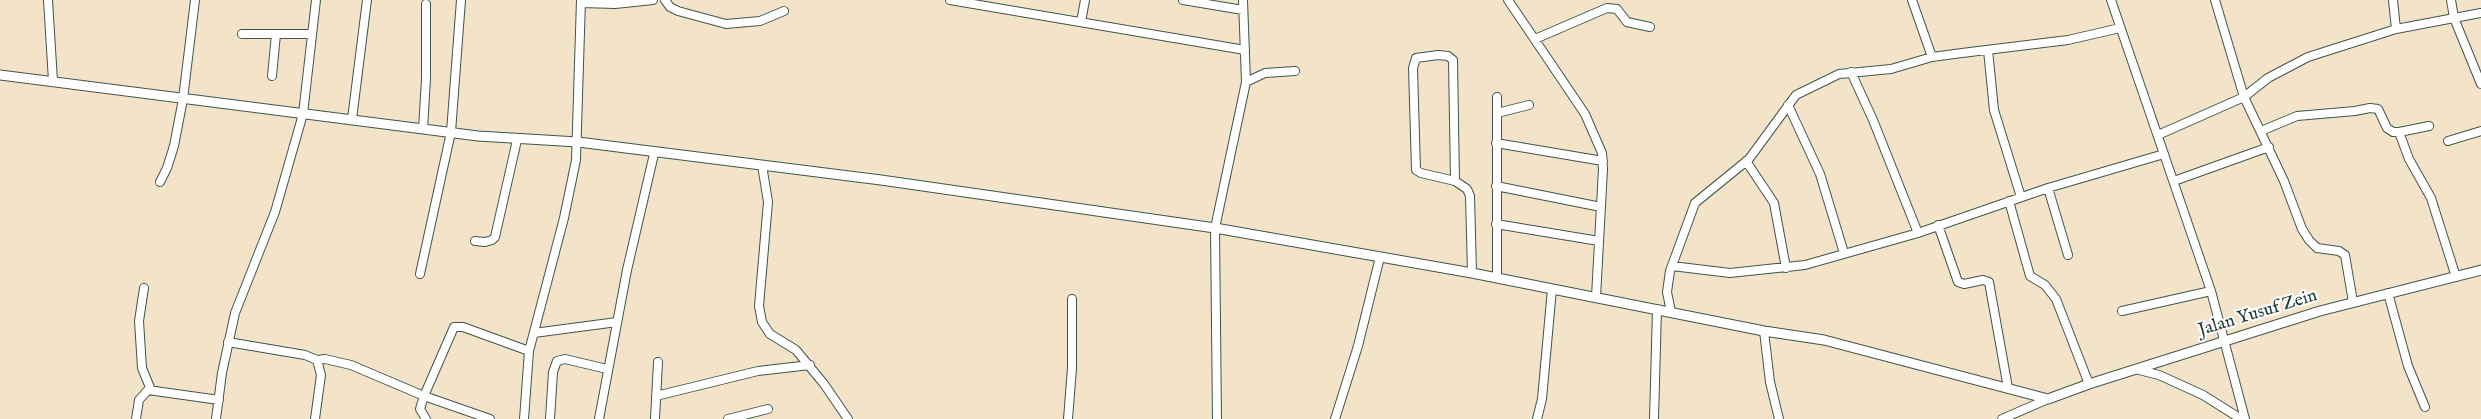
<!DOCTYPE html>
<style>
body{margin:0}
canvas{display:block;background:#f3e3c9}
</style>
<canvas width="2481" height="419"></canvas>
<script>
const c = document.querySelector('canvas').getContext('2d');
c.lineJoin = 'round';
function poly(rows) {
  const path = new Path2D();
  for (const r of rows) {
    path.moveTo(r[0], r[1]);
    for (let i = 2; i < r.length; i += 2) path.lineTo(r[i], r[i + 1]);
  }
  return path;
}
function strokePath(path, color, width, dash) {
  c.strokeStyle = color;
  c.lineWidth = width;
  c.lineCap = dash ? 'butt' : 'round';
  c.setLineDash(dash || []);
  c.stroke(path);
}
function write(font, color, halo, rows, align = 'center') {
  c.font = font + ' "IM FELL English",serif';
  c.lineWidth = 4;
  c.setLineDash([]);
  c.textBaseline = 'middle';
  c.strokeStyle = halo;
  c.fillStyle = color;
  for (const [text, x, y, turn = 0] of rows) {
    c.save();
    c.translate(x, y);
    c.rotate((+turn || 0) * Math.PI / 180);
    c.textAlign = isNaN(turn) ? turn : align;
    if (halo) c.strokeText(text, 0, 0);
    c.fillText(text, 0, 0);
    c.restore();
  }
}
const minor = poly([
 [48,0,53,81],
 [665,0,670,7,678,11,726,24,760,21,784,11],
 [950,0,1245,50],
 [1183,0,1243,10],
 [1508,0,1585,114,1602,153,1603,169,1596,297],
 [1912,0,1932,57],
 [2111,0,2211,291,2245,419],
 [2215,0,2244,97,2284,181,2302,229,2309,240,2317,248,2339,251,2345,255,2353,302],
 [2393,0,2396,29],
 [2451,0,2454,18,2481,84],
 [582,3,615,4,653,0],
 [1081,22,1085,0],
 [242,34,312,34],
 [1535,39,1607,8,1617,9,1627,22,1650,27],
 [1988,50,1994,110,2021,197],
 [1851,72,1873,120,1918,233],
 [272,76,276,34],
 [1246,82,1265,73,1295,71],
 [1497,97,1497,278],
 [1788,105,1820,174,1844,253],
 [1497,113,1529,105],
 [352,119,367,0],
 [423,129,426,79,426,4],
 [2261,131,2297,116,2355,111,2370,108,2378,109,2387,128,2393,132,2399,132,2409,159,2431,198,2456,277],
 [2399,132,2429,126],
 [2158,135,2244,97,2268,78,2308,57,2396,29,2481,13],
 [2448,141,2481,131],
 [1496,143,1603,161],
 [1746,161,1774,203,1786,268],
 [762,165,768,202,759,306,762,322,770,334,796,350,824,384,848,419],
 [1455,181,1421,173,1416,170,1413,68,1416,58,1438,55,1448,56,1453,60,1455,181,1467,189,1470,196,1472,273],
 [2174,181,2269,147],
 [160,182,167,168,174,146,183,99,195,0],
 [1496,186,1601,207],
 [2048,188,2068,255],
 [2009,201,2030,276,2045,285,2056,299,2089,384],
 [1496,224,1599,241],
 [1938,225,1958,282,1964,284,1983,280,1989,282,2008,388],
 [475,241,485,242,492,240,495,237,517,140],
 [1672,266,1730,273,1805,265,1918,233,2048,188,2164,154],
 [420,274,451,132,461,0],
 [144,288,139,321,142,368,151,390],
 [2388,293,2408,366,2425,407],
 [2122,311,2211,291],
 [1671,312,1667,292,1670,271,1695,203,1749,159,1796,95,1839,74,1891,69,1932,57,1962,53,2068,40,2120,28],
 [1764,331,1770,382,1779,419],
 [534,333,617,322],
 [228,342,305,355,317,360,321,375,315,419],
 [317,360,325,359,351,365,424,396,454,327,463,327,529,351,564,218,576,160,581,0],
 [2139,370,2159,375,2203,395,2241,419],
 [656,396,758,371,810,365],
 [136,419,139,400,148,390,219,400],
 [216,419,222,373,235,313,275,212,303,114,316,0],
 [426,419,420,409,424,396,490,419],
 [524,419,529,351],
 [550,419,553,372,557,361,565,359,607,369],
 [599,419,627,270,654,154],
 [655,419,658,362],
 [728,419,768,409],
 [1068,419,1072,368,1072,299],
 [1217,419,1215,228,1246,82,1243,0],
 [1335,419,1358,346,1380,257],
 [1537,419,1542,399,1552,289],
 [1654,419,1657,309],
 [2002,419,2048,399]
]);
const tertiary = poly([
 [0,75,478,136,578,142,881,180,1215,228,1472,273,1764,331,1824,340,2048,399,2089,384,2320,311,2481,270]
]);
strokePath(minor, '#3f564a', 10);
strokePath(tertiary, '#3f564a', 11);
strokePath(minor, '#fff', 8);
strokePath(tertiary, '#fff', 9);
write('18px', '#1f3d34', '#fff', [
 ["Jalan Yusuf Zein",2258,314,-17]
]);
</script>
